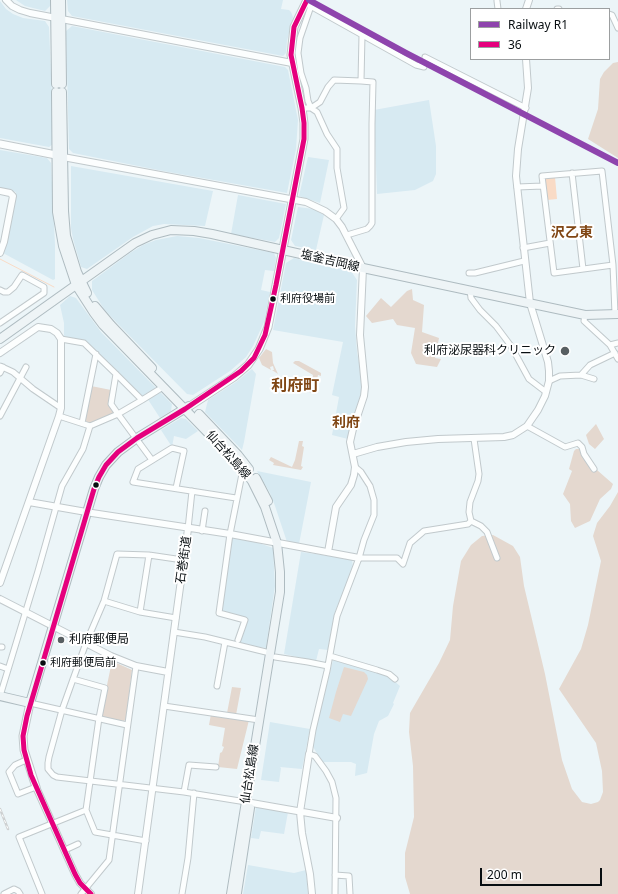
<!DOCTYPE html>
<meta charset="utf-8">
<style>
body{margin:0}
#map{position:relative;width:618px;height:894px;overflow:hidden;background:#ecf5f8;font-family:"Noto Sans",sans-serif}
canvas{display:block}
.legend{position:absolute;left:470px;top:8px;width:140px;height:52px;box-sizing:border-box;background:#fff;border:1px solid #9c9fa0;margin:0;padding:5px 7px;list-style:none;font-size:12px;color:#080e11}
.legend li{display:flex;align-items:center;gap:8px;height:20px}
.legend b{width:20px;border:1px solid #9c9fa0}
.scale{position:absolute;left:480px;top:868px;width:122px;height:18px;box-sizing:border-box;border:2px solid #080e11;border-top:0;padding-left:5px;font-size:12px;line-height:14px;white-space:nowrap;color:#080e11;-webkit-text-stroke:3px #fff;paint-order:stroke}
</style>
<div id="map">
<canvas width="618" height="894"></canvas>
<ul class="legend">
<li><b style="height:5px;background:#8e44ad"></b>Railway R1</li>
<li><b style="height:5px;background:#e5007d"></b>36</li>
</ul>
<div class="scale">200 m</div>
</div>
<script>
const c = document.querySelector('canvas').getContext('2d');
c.lineJoin = 'round';
function fillPath(path, color) {
  c.fillStyle = color;
  c.fill(path, 'evenodd');
}
function poly(rows) {
  const path = new Path2D();
  for (const r of rows) {
    path.moveTo(r[0], r[1]);
    for (let i = 2; i < r.length; i += 2) path.lineTo(r[i], r[i + 1]);
  }
  return path;
}
function strokePath(path, color, width, dash) {
  c.strokeStyle = color;
  c.lineWidth = width;
  c.lineCap = dash ? 'butt' : 'round';
  c.setLineDash(dash || []);
  c.stroke(path);
}
function write(font, color, halo, rows, align = 'center') {
  c.font = font + ' "Noto Sans","Noto Sans JP",sans-serif';
  c.lineWidth = 4;
  c.setLineDash([]);
  c.textBaseline = 'middle';
  c.strokeStyle = halo;
  c.fillStyle = color;
  for (const [text, x, y, turn = 0] of rows) {
    c.save();
    c.translate(x, y);
    c.rotate((+turn || 0) * Math.PI / 180);
    c.textAlign = isNaN(turn) ? turn : align;
    if (halo) c.strokeText(text, 0, 0);
    c.fillText(text, 0, 0);
    c.restore();
  }
}
fillPath(poly([
 [16,0,51,0,51,5,45,11,25,6],
 [67,0,283,0,281,9,289,10,291,12,293,17,287,41,286,53,283,56,72,16,68,11],
 [0,1,6,9,13,14,23,18,45,21,49,27,53,120,53,144,49,147,0,138],
 [72,26,285,67,288,70,298,120,296,149,287,193,163,171,73,153,69,149,66,31],
 [429,100,436,146,436,174,433,181,415,190,377,194,374,110],
 [0,150,47,158,51,163,55,245,55,279,53,280,3,253,8,238,16,192,0,189],
 [308,157,329,160,320,203,299,196],
 [71,166,213,191,205,226,164,224,153,226,133,237,87,269,81,267,73,239,71,228],
 [238,195,286,204,279,238,275,242,231,234],
 [298,207,314,209,324,215,316,250,295,246,291,240],
 [177,236,199,238,274,253,276,258,274,271,265,270,261,290,270,292,264,322,253,346,246,357,230,371,193,395,187,394,116,322,104,309,92,290,92,281,130,253,143,245,156,240],
 [294,258,351,271,357,280,355,326,357,352,362,378,362,390,348,439,332,435,339,397,332,395,343,342,273,330,286,263],
 [70,296,76,298,101,332,157,389,143,398,85,341,64,338,64,323,60,305],
 [252,369,256,374,244,442,242,450,205,412,208,400,236,382],
 [159,391,172,404,171,411,160,418,147,398],
 [181,418,186,419,198,431,186,439,174,436,172,447,161,430],
 [257,471,311,482,299,544,287,542,275,506,270,493],
 [233,538,256,542,273,548,275,586,266,648,241,645,240,641,248,618,223,612,221,610,230,540],
 [301,552,352,559,353,568,335,612,328,650,319,649,316,661,284,654],
 [333,660,387,675,400,686,393,703,394,704,388,716,379,721,374,734,367,773,355,776,356,764,351,762,322,762,312,745],
 [270,722,310,729,302,769,280,767,281,768,279,782,261,780],
 [256,807,288,812,284,834,261,831,259,839,251,838],
 [248,865,294,873,306,870,308,894,243,894]
]), '#d7eaf2');
fillPath(poly([
 [618,62,618,158,588,139,598,109,600,79,604,72,613,63],
 [412,289,413,300,424,305,422,332,439,338,435,358,441,359,437,367,416,364,411,353,415,328,397,325,393,319,372,323,366,316,381,298,391,307,407,291],
 [266,349,272,352,273,363,278,374,272,370,274,370,273,366,270,367,271,370,262,365,259,358],
 [295,361,299,361,321,373,321,376,318,375,316,384,313,384,312,393,309,392,313,375,293,363],
 [91,386,111,390,115,413,90,423,85,421],
 [596,424,604,439,595,449,589,444,586,435],
 [299,441,303,441,302,446,304,447,301,466,303,467,301,470,273,465,274,463,269,460,271,457,292,467,295,460],
 [576,449,580,449,594,471,597,470,613,484,611,489,600,499,590,521,575,528,571,521,570,504,563,494,572,471,569,469,574,451],
 [618,492,618,894,410,894,405,877,405,853,414,817,413,766,409,732,410,713,439,663,450,640,453,606,461,561,471,545,482,536,493,535,513,546,520,557,524,586,545,674,562,760,572,789,582,802,591,804,598,802,600,800,603,792,602,771,596,743,559,689,581,649,588,625,601,561,593,536,597,523,610,506],
 [112,661,132,670,126,719,124,721,103,717,101,714],
 [344,667,364,672,367,675,368,679,351,716,343,714,340,722,329,718,336,692],
 [232,687,241,688,236,715,227,713],
 [211,714,249,720,237,769,218,767,220,753,222,752,224,747,222,746,225,728,209,725]
]), '#e4d8cf');
fillPath(poly([
 [555,177,557,199,547,200,543,180,545,178]
]), '#f9dbc6');
strokePath(poly([
 [0,259,54,287]
]), '#f9dbc6', 1);
const minor = poly([
 [497,1,498,9],
 [305,3,416,65,424,67,425,57,526,108],
 [311,6,300,38,298,53,301,73,306,88,308,101,311,108,317,112,327,134,337,149,337,168,344,208,336,219],
 [557,9,559,9],
 [609,14,612,15,618,28],
 [302,108,311,108,320,102,328,87,334,80,361,81],
 [572,173,583,269],
 [517,187,543,186],
 [347,235,367,229,370,226,372,223,372,124,373,82,361,81,362,35],
 [523,248,550,243],
 [613,265,554,273,542,176,602,171,613,265,615,314],
 [469,273,475,273,524,261],
 [0,290,4,292,8,292,14,287,22,275,44,287,44,293,0,323],
 [470,290,471,298,480,310,496,326,511,346,529,379,546,392],
 [585,315,584,321,610,345,618,359],
 [61,339,84,343,116,374,142,400,118,414,111,404,116,374],
 [610,345,618,343],
 [0,366,13,372,33,389,61,408],
 [0,373,3,367],
 [581,375,590,365,615,353],
 [549,381,560,376,581,375,594,379],
 [142,400,163,387],
 [0,416,26,367],
 [82,423,96,354],
 [90,426,118,414,152,460],
 [527,426,565,447,578,443,582,447,584,454,594,469],
 [474,439,479,474,478,481,470,502,469,512,471,521,481,526,487,532,497,558],
 [176,488,184,451,172,448,138,469,133,482,236,498],
 [188,529,192,491],
 [202,531,205,511],
 [359,558,397,558,403,564,410,543,424,531,468,524,471,521],
 [183,560,149,555,117,554,104,601,86,643,62,710,49,757,48,763,48,769,53,775,57,777,184,792,246,802],
 [104,601,140,612,176,618],
 [140,612,149,555],
 [174,632,205,637,270,653],
 [238,640,245,620,219,613,230,534,243,469],
 [0,647,2,647],
 [330,656,377,670,389,674,395,679],
 [275,657,308,662,328,666],
 [0,666,8,669],
 [217,686,225,642],
 [0,696,38,571,62,486,83,449,90,426,59,416],
 [30,703,127,725],
 [164,706,259,720],
 [26,760,15,765,9,772,18,794,36,787],
 [184,792,189,765,216,767],
 [86,810,95,832,146,841],
 [65,850,78,844],
 [335,875,349,876,350,894],
 [4,894,14,889,18,891,20,894],
 [42,894,19,837,86,810,99,718,105,688,73,679],
 [81,894,109,860,136,666],
 [182,894,188,858,194,793],
 [335,894,336,798,332,782,326,771,315,756,309,754,313,730,327,671,337,616,359,558,364,540,374,515,374,500,370,486,361,472,355,467]
]);
const tertiary = poly([
 [6,0,12,6,20,10,30,13,292,63],
 [526,9,529,0],
 [63,157,306,202,325,211,336,219,342,227,363,268,360,335,365,387,364,396,353,429,350,442,355,467,354,475,351,485,336,507,328,552],
 [0,191,10,193,13,196,4,242,0,253],
 [0,353,38,327,51,329,57,333,61,339,61,408,59,416,0,583],
 [353,454,377,447,406,442,438,439,504,437,513,435,527,426,538,410,545,396,549,381,549,371,548,362,530,303,516,176,518,149,528,88,526,59],
 [29,502,92,513,230,534,359,558],
 [0,599,111,656,136,666,168,672],
 [309,754,300,812,302,833,310,874,312,894],
 [36,787,75,874,80,883,91,894],
 [246,802,337,818],
 [138,894,188,529]
]);
const secondary = poly([
 [0,144,61,156],
 [190,406,234,377,248,365,259,349,268,327,304,139,304,123,302,108,291,55,294,27,307,0],
 [30,703,23,736,24,750,36,787]
]);
const primary = poly([
 [55,0,56,84],
 [61,0,62,84],
 [56,92,57,212,63,246,76,285,94,313,103,325,243,469,252,481,265,507,277,543,280,572,280,592,231,894],
 [62,92,64,211,66,236,77,272,87,293],
 [95,306,111,325,152,368],
 [0,339,135,243,152,235,171,230,194,231,212,234,363,268,585,315,618,314],
 [199,414,238,455,249,469],
 [256,478,268,501],
 [0,696,30,703,94,489,99,477,106,465,118,452,137,438,189,406],
 [237,893,250,808]
]);
strokePath(minor, '#c1c9cc', 7);
strokePath(tertiary, '#c1c9cc', 8);
strokePath(secondary, '#c1c9cc', 9);
strokePath(primary, '#aebbc0', 10);
strokePath(minor, '#fcfefe', 5);
strokePath(tertiary, '#fcfefe', 6);
strokePath(secondary, '#fcfefe', 7);
strokePath(primary, '#eef4f6', 8);
const rail = poly([
 [0,809,8,829]
]);
strokePath(rail, '#cdd0d1', 2.5);
strokePath(rail, '#fff', 1, [3]);
strokePath(poly([
 [91,894,80,883,75,874,31,775,24,750,23,736,27,716,94,489,99,477,106,465,118,452,137,438,185,409,241,371,254,358,265,335,276,285,304,139,304,123,302,108,291,55,294,27,307,0]
]), '#e5007d', 5);
strokePath(poly([
 [309,0,406,53,618,163]
]), '#8e44ad', 6);
for (const [x, y, r, color] of [
 [273,299,3.5,"#080e11"],
 [565,351,5,"#585f62"],
 [96,485,3.5,"#080e11"],
 [61,640,4,"#585f62"],
 [43,663,3.5,"#080e11"]
]) {
  const dot = new Path2D();
  dot.arc(x, y, r, 0, 2 * Math.PI);
  c.fillStyle = color;
  c.fill(dot);
  strokePath(dot, '#fff', 1.5);
}
write('11px', '#080e11', '#fff', [
 ["利府役場前",280,299],
 ["利府郵便局前",50,663]
], 'left');
write('12px', '#080e11', '#fff', [
 ["塩釜吉岡線",330,261,13],
 ["仙台松島線",228,455,48],
 ["石巻街道",184,560,-82],
 ["仙台松島線",250,774,-81]
]);
write('12px', '#080e11', '#fff', [
 ["利府泌尿器科クリニック",556,351],
 ["利府郵便局",69,640,"left"]
], 'right');
write('bold 14px', '#804614', '#fff', [
 ["沢乙東",572,233],
 ["利府",346,423]
]);
write('bold 16px', '#804614', '#fff', [
 ["利府町",295,386]
]);
</script>
